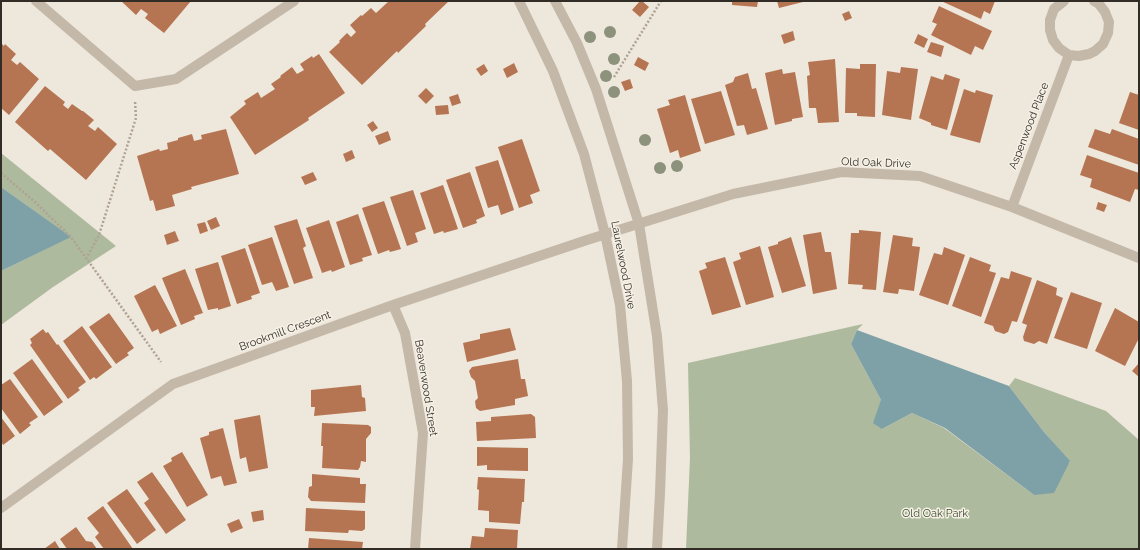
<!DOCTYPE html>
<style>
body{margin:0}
#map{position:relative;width:1140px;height:550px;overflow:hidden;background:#eee7db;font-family:Raleway,sans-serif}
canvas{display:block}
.frame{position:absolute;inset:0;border:2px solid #322c27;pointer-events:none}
</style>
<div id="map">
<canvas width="1140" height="550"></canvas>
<div class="frame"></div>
</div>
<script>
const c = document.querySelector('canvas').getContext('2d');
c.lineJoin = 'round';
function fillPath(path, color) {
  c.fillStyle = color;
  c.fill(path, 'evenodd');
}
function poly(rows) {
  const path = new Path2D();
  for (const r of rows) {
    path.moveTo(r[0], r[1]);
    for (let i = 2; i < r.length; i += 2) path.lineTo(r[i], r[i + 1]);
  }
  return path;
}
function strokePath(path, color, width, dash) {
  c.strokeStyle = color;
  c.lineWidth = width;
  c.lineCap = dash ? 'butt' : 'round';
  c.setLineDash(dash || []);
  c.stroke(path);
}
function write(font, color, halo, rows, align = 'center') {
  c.font = font + ' Raleway,sans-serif';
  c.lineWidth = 3;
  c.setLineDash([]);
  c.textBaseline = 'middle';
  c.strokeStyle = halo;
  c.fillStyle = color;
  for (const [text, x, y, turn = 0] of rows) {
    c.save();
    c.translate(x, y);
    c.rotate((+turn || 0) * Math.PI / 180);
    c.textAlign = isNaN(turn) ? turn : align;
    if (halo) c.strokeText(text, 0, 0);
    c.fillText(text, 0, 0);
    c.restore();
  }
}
fillPath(poly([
 [1,153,116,246,53,287,1,325,1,271,70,237,1,187],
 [863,324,857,330,851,344,881,400,882,429,912,413,944,428,1034,495,1070,462,1044,432,1009,386,1015,378,1106,411,1139,440,1139,549,686,549,690,458,688,363]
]), '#adba9d');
fillPath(poly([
 [1,187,71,237,1,271],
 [857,330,1009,386,1044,432,1070,461,1054,493,1034,495,945,428,912,413,882,429,873,423,881,400,851,344]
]), '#7ea0a7');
fillPath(poly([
 [121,1,191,1,164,33,145,18,148,14,141,9,136,15],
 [389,1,449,1,425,24,426,26,398,53,397,51,362,85,329,52,340,42,339,41,347,33,351,37,356,32,350,25,361,15,362,16,371,8,376,13],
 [640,1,642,1,649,7,640,17,632,10],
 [732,1,758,1,757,7,732,5],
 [777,1,803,1,803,2,779,8],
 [941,1,995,1,990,14,984,11,981,19],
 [939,6,992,31,983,50,975,46,971,55,931,35,937,24,932,22],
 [849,11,852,18,845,21,842,14],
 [793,31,795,40,784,44,781,35],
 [918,34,928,39,924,48,914,43],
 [931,42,944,46,941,57,927,52],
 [1,43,4,46,5,44,16,54,11,60,17,65,20,62,39,79,9,115,1,108],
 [319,54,345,93,308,118,309,120,255,155,230,117,246,104,244,101,258,92,261,98,275,89,271,84,281,77,280,76,292,67,297,74,304,70,300,64,312,56,313,58],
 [638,57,649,63,645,71,634,65],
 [835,59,839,122,818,123,816,108,809,108,807,76,810,75,808,62],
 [514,63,518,72,507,78,503,69],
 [484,64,488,71,481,76,476,69],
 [860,64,876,64,875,117,857,116,857,113,845,113,846,68,860,69],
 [901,67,918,69,911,120,882,115,887,71,900,73],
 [782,69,783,74,795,72,803,117,792,119,792,121,775,125,765,73],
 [748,73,752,89,756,88,768,129,747,135,744,125,737,126,725,85,733,82,735,77],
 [945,74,960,79,947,130,931,125,931,123,919,118,931,76,943,80],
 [630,79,633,88,625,91,621,82],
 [45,86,65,102,63,105,68,109,72,104,82,111,83,111,94,120,88,126,95,131,98,127,117,144,86,180,50,149,48,151,15,122],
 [426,88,434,96,426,104,418,96],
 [964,89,975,93,976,90,993,95,980,143,950,135],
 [721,91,735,135,705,144,691,99],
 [1130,92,1139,95,1139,130,1119,123],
 [458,94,461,103,452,106,449,97],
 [685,95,701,151,680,158,678,150,670,153,657,109,670,105,668,100],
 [448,105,449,114,436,115,435,106],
 [373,121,378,128,372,132,367,125],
 [226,129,239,174,191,187,192,189,172,195,175,206,156,211,153,200,150,201,137,156,159,149,160,151,168,149,167,143,178,140,178,138,192,134,194,141,202,139,201,135],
 [1095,129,1110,134,1112,129,1139,139,1139,165,1088,147],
 [388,131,391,140,379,145,375,136],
 [522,139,540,191,530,195,533,203,519,208,498,147],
 [352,150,355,158,346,162,343,154],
 [1087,155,1139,173,1139,190,1135,189,1130,202,1090,187,1092,179,1080,175],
 [498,160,514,210,501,215,498,205,488,208,475,167],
 [313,172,317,180,305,185,301,177],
 [470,172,485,216,476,220,477,223,463,228,446,180],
 [443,185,458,229,444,233,443,231,434,234,420,193],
 [413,190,426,229,415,233,418,242,407,246,390,197],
 [384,201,401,249,390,252,389,250,378,254,362,208],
 [1098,202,1107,205,1104,212,1096,209],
 [358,214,372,255,362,258,363,261,350,265,336,222],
 [216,217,220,226,211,230,207,221],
 [297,219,306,246,303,248,313,278,294,284,274,226],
 [329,220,345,267,332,272,331,270,322,273,306,228],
 [205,222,208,231,200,234,197,224],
 [859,230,881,232,876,290,862,289,863,285,848,284,851,233,859,233],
 [175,231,179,241,167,245,164,235],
 [821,232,825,252,831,252,837,289,813,294,803,235],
 [893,235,913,238,912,246,920,247,914,291,899,289,898,294,883,292],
 [272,237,289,287,276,291,272,282,262,285,248,245],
 [791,237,806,286,782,293,768,247,778,244,778,242],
 [760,246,774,297,746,305,733,262,741,259,739,253],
 [944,247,965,255,948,305,919,295,934,253,942,255],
 [245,248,260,293,251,296,252,299,237,304,221,256],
 [725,257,741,307,712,315,699,271,707,268,705,263],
 [970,257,991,265,989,271,996,273,981,317,952,306],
 [218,262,231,306,218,310,218,308,208,310,195,269],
 [185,269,203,313,194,316,195,319,181,325,162,278],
 [1011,271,1032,278,1017,322,1012,321,1008,332,1004,334,995,331,993,326,984,323,1001,277,1009,279],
 [1037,280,1057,288,1056,295,1063,298,1047,344,1039,341,1034,344,1024,341,1023,337,1027,325,1022,323],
 [155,285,177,326,160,334,158,329,152,332,134,296],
 [1071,292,1102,303,1087,349,1054,338],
 [1115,308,1139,322,1139,338,1125,366,1095,351],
 [109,313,134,348,127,353,129,355,116,364,89,327],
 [82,326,112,367,96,379,94,377,90,380,63,341],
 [510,328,516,350,467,362,463,343,480,339,480,334],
 [43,329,46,333,48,332,57,345,58,344,86,382,78,388,80,390,68,399,30,345,32,343,30,339],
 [32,359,63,402,44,416,13,373],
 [518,359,521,379,525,379,528,396,515,399,515,405,480,411,476,408,475,401,478,398,475,381,471,377,469,371,472,367],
 [1139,363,1139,377,1132,371],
 [10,379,38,417,29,423,31,425,20,434,1,408,1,385],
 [361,385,362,397,365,398,366,411,314,416,315,407,311,407,311,390],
 [531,414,535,417,536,438,477,441,476,422,491,421,491,417],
 [260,415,268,468,249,472,246,457,240,459,234,420],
 [1,417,15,436,3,445,2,443,1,443],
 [322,423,368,425,371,427,371,433,366,439,366,462,361,461,360,467,358,470,322,468,323,446,321,446],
 [223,428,237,483,224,486,221,476,211,479,200,438,209,435,209,432],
 [477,447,528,448,528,471,487,470,487,465,477,466],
 [182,452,208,495,187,507,163,466,172,461,171,458],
 [152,472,186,520,166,534,144,503,149,499,137,482],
 [312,474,360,478,360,484,366,484,365,503,311,501,308,497,309,487,312,486],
 [478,477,525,479,524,502,522,502,520,524,489,522,489,511,478,510,479,490,477,489],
 [127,489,156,530,137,544,107,503],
 [103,506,133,549,104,549,95,537,99,533,87,518],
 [306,508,365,511,365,529,362,531,349,530,348,533,305,531],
 [263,510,264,520,253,522,251,512],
 [239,519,243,528,231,533,227,524],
 [76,527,86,541,92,542,97,549,67,549,60,539],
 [485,528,518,530,517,549,470,549,472,536,484,537],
 [309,538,363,542,362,549,308,549],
 [55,541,60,549,44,549]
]), '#b57552');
strokePath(poly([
 [614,77,661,1],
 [1,173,35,202,71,237,161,362],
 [86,259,99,235,136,118,135,101]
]), '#afa293', 2.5, [2, 2]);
strokePath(poly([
 [36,1,135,86,176,79,294,1],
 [1064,1,1054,9,1050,20,1050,30,1053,40,1059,48,1069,55,1079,56,1089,54,1095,51,1103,44,1108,33,1109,22,1105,12,1099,4,1094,1],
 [1012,207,1069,55],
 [393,305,405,333,423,433,415,549],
 [1,508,173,384,393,305,587,240,733,194,841,172,920,176,1012,207,1139,258]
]), '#c4b8a9', 10);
strokePath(poly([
 [519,1,553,71,584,154,605,234,620,305,627,381,628,459,622,549],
 [555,1,577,43,596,89,639,224,657,336,663,410,660,493,657,549]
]), '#c4b8a9', 10);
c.fillStyle = '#8d927c';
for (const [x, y] of [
 [610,32],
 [590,37],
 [614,59],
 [606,76],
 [614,92],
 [645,140],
 [677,166],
 [660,168]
]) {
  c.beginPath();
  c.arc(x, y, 6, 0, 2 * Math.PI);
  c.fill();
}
write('11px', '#322c27', '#f6f1e6', [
 ["Aspenwood Place",1029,126,-69],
 ["Old Oak Drive",876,163,2],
 ["Laurelwood Drive",623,265,79],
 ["Brookmill Crescent",285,331,-20],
 ["Beaverwood Street",426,388,81]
]);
write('11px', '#3e4d2f', '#f6f1e6', [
 ["Old Oak Park",935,514]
]);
</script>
